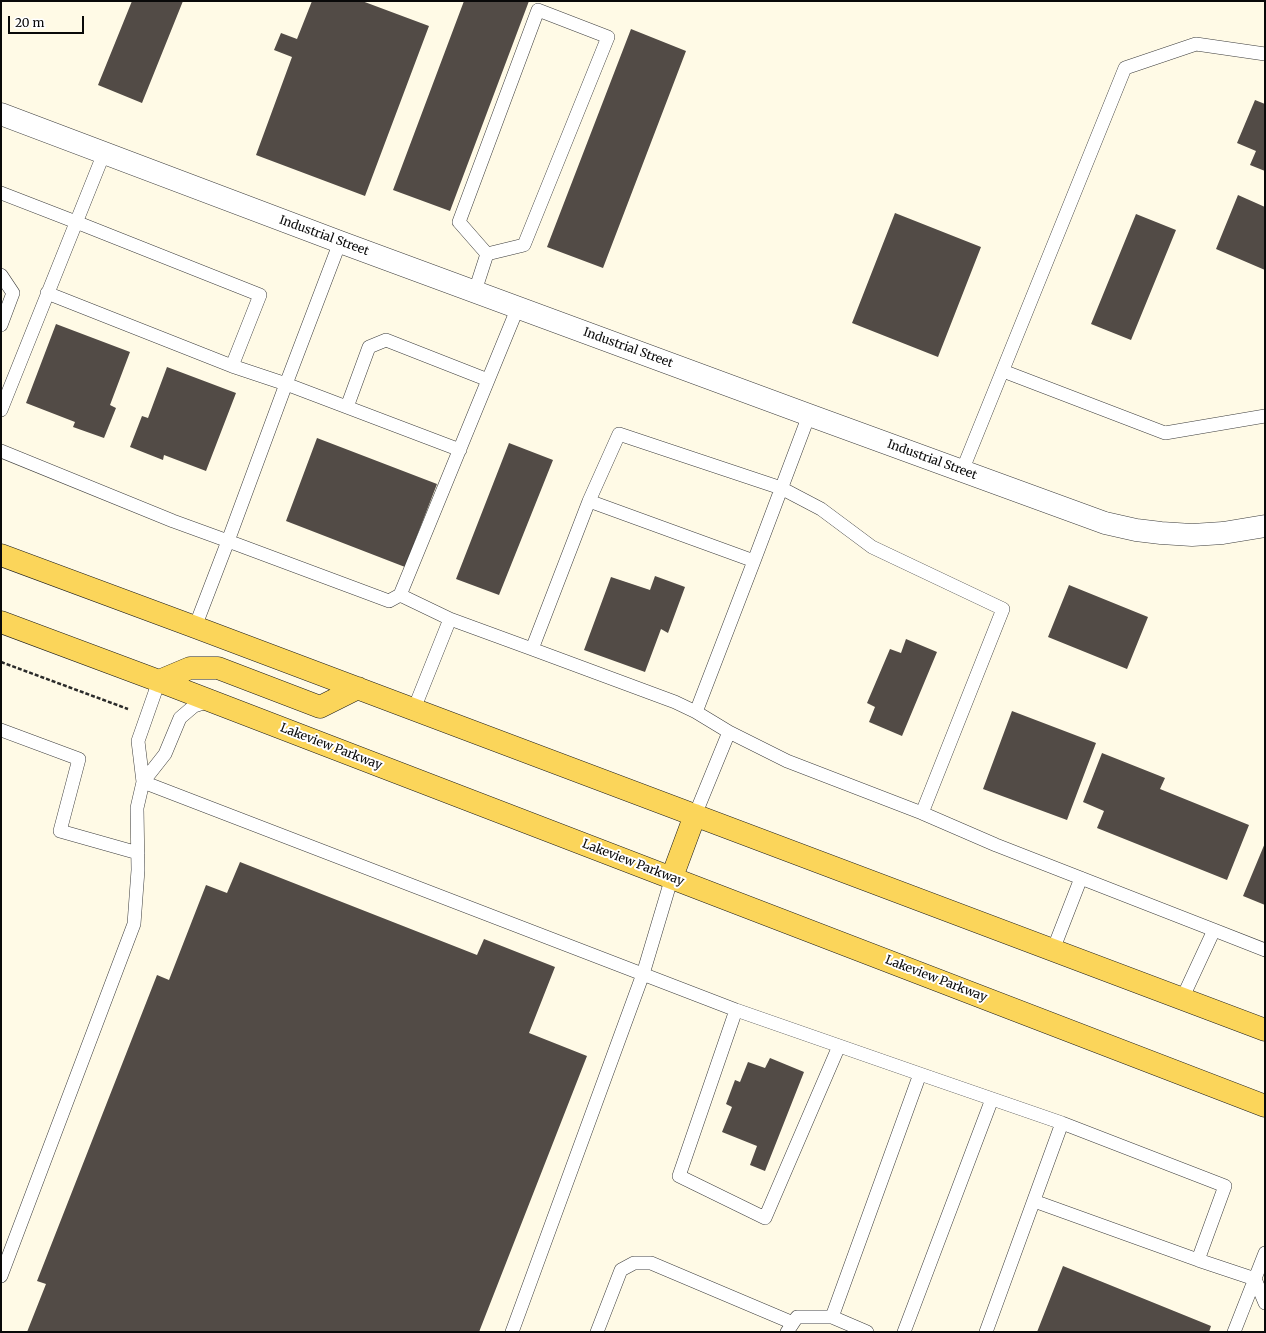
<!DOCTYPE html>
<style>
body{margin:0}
#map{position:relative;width:1266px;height:1333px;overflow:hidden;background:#fffae6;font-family:Merriweather,serif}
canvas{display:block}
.frame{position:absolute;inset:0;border:2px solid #090909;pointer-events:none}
.scale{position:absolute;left:8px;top:16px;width:76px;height:18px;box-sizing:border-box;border:2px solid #090909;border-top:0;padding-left:5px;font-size:12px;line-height:14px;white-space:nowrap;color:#090909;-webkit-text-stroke:3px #fff;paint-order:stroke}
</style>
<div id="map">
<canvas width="1266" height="1333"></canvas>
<div class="frame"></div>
<div class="scale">20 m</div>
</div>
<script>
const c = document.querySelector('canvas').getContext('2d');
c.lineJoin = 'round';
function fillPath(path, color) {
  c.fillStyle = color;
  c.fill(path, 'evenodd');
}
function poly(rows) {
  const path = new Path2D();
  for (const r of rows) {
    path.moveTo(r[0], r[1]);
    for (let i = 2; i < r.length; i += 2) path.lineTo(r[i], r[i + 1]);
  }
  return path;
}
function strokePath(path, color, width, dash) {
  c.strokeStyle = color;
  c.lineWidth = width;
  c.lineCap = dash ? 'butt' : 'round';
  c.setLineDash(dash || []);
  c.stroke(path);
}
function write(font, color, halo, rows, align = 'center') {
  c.font = font + ' Merriweather,serif';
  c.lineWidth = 4;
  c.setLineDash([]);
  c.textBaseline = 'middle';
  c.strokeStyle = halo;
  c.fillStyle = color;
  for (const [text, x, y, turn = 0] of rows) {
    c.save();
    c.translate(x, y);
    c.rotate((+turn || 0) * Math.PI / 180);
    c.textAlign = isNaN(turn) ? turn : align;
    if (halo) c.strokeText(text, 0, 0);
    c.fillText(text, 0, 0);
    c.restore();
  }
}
fillPath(poly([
 [132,1,183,1,142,103,98,85],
 [312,1,362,1,429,26,365,196,256,155,292,57,274,50,281,33,297,39],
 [464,1,529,1,450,211,393,190],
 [631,29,686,51,603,268,547,247],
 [1255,100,1265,104,1265,171,1250,165,1256,151,1237,143],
 [1238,195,1265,207,1265,270,1216,249],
 [895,213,981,247,938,357,852,323],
 [1136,214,1176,230,1131,340,1091,324],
 [56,324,130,352,110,405,116,408,104,438,73,427,75,422,26,403],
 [167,367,236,393,206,471,164,455,163,460,130,447,142,416,148,418],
 [317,438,437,484,405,567,286,521],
 [509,443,553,460,499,595,456,579],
 [655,576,685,587,668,633,661,629,645,672,584,650,611,577,650,590],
 [1069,585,1148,617,1127,669,1048,637],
 [906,639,937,652,902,736,869,722,875,707,867,703,890,649,901,653],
 [1012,711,1096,743,1067,820,983,789],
 [1102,753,1165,778,1160,789,1249,825,1227,880,1097,828,1104,811,1083,802],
 [1265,843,1265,905,1243,896],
 [240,862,477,955,484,939,555,967,529,1033,587,1056,479,1332,27,1332,46,1284,37,1281,157,975,169,980,206,885,227,893],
 [770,1058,804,1072,765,1171,750,1165,757,1146,722,1132,732,1107,726,1104,735,1080,740,1082,748,1062,765,1068],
 [1063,1266,1211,1326,1209,1332,1037,1332]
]), '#524b46');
const lane = poly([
 [1,193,76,222,260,295,232,366],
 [1,275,13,293,1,325],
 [475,291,487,254,459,222,538,10,608,37,524,245,487,254],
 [47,293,232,366,286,384,340,242],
 [1003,371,1165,433,1265,416],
 [347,407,369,347,386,340,488,380],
 [1,410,104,153],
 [1,451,173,521,228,541,195,627],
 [962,471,1125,68,1196,44,1265,54],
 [589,501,619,434,781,488,821,509,872,547,1003,609,922,813,787,761,729,732],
 [400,595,389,601,228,541,286,384,460,450],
 [450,619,400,595,518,307],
 [414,709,450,619,532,649],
 [696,712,754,561],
 [1,730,79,759,60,831,138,853],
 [143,782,736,1010,920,1074,832,1317,797,1317,787,1332],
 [143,782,165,754,180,718,194,706,209,701],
 [922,813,996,845,1214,930],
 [695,815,729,732,696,712,675,702,532,649,589,501,754,561,809,415],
 [1053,950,1081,878],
 [1182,999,1214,930,1265,950],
 [736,1010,679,1176,765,1218,839,1046],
 [920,1074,1062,1123,1225,1186,1198,1260,1255,1279,1265,1303],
 [1034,1201,1198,1260],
 [1,1276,134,924,138,870,137,808,143,782,138,741,159,681],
 [832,1317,867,1332],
 [512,1332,643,974,672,877],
 [597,1332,621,1270,634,1263,651,1263,793,1323],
 [904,1332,992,1099],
 [986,1332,1062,1123],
 [1234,1332,1265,1253]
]);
const street = poly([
 [1,114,340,242,809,415,1105,523,1136,530,1161,533,1192,535,1223,533,1265,526]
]);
const primary = poly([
 [1,555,195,627,1265,1030],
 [1,622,159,681,1265,1106],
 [159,681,190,668,218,668,320,707,358,688],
 [672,877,695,815]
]);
strokePath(lane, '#3c3c3c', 14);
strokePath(street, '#3c3c3c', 23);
strokePath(primary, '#1a1a1a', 23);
strokePath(poly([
 [1,662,128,709]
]), '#2b2b2b', 2.5, [4, 2]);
strokePath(lane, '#fff', 13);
strokePath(street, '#fff', 22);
strokePath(primary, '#fbd55a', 22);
write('12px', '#090909', '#fff', [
 ["Industrial Street",324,236,20],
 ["Industrial Street",628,348,20],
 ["Industrial Street",932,460,20],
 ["Lakeview Parkway",331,747,21],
 ["Lakeview Parkway",633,863,21],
 ["Lakeview Parkway",936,979,21]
]);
</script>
